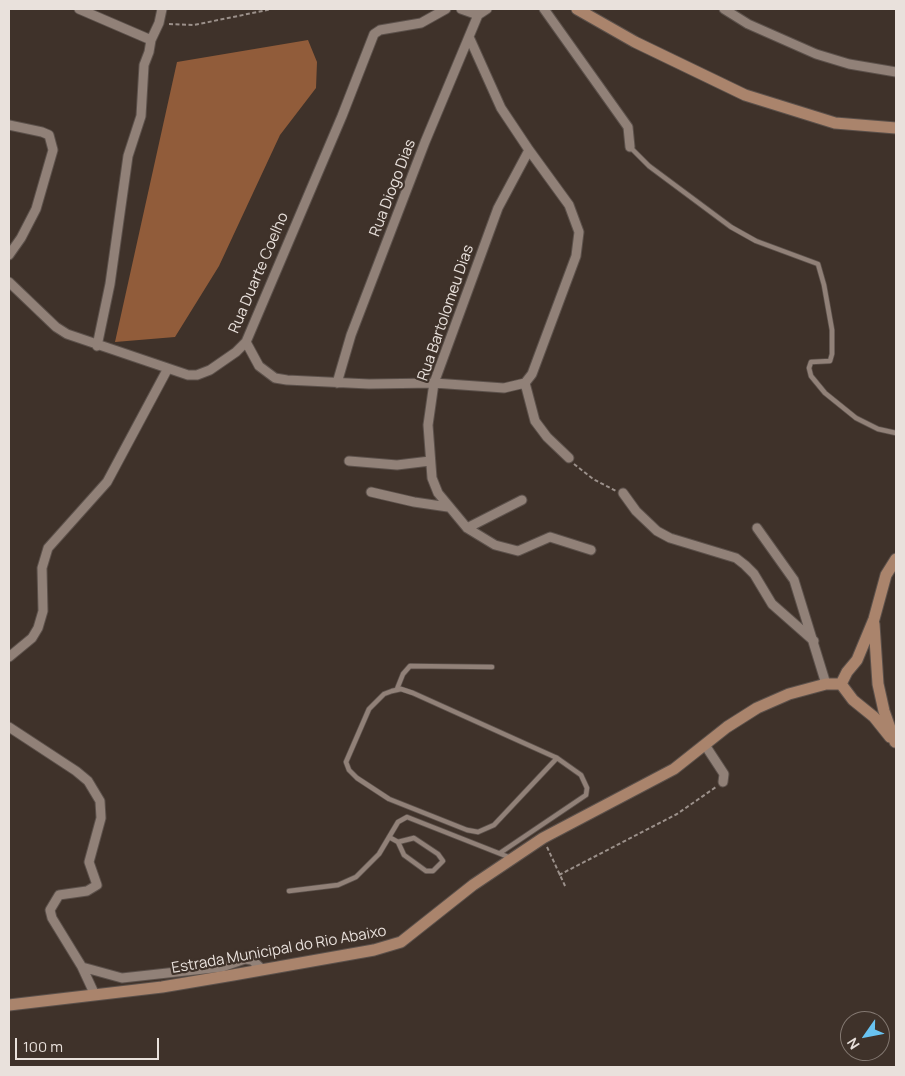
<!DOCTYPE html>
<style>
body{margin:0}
#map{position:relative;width:905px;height:1076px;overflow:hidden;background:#3f322a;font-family:Manrope,sans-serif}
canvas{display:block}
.frame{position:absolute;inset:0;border:10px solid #e9e1dc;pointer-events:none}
.north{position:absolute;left:840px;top:1011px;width:50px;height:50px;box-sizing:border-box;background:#3f322a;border:1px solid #837871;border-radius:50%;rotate:237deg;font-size:14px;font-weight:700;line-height:20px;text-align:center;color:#e9e1dc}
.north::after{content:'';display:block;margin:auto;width:18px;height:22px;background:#69c3f1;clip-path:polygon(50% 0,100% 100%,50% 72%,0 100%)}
.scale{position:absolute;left:15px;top:1038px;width:144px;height:22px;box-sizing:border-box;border:2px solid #e9e1dc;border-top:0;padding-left:6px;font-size:15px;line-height:18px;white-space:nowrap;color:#e9e1dc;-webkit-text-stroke:4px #3f322a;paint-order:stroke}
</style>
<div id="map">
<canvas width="905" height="1076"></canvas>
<div class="frame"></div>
<div class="north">N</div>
<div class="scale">100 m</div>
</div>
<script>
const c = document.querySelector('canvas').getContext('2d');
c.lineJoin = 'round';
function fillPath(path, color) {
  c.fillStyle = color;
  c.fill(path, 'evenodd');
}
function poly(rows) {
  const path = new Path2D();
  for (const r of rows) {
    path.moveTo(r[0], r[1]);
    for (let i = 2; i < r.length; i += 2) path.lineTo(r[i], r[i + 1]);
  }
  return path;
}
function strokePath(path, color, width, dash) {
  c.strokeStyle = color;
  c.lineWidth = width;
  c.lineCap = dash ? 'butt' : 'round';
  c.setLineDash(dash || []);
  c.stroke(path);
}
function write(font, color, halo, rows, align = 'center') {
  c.font = font + ' Manrope,sans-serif';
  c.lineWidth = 4.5;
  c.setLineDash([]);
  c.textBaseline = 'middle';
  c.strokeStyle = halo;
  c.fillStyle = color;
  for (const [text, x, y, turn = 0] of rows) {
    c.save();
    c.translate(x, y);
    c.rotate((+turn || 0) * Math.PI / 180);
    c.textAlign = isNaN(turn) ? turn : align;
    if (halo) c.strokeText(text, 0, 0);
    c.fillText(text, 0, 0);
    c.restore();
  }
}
fillPath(poly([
 [308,40,317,62,316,88,280,135,219,266,175,337,115,342,177,62]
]), '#915c3a');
const lane = poly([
 [630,147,649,166,731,227,756,241,818,264,824,285,832,330,832,354,830,361,811,362,809,368,811,376,825,393,856,418,878,429,896,433],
 [397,689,403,674,410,666,492,667],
 [389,837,398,842,404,855,426,871,433,871,443,861,438,854,414,838,398,842],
 [500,853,586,795,587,788,581,775,557,758,413,693,401,689,392,691,384,694,369,709,346,762,349,770,357,778,389,799,467,830,478,832,494,825,557,758],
 [289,891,338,885,356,877,379,854,398,822,407,817,511,858]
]);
const street = poly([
 [79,9,151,40],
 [461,9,478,15],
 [544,9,628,127,630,147],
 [724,9,748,24,816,54,849,64,896,72],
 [9,125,42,132,49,135,53,150,36,209,21,238,9,255],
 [529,150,498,208,434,383,428,425,432,478,438,493,467,528,495,545,518,551,550,537,591,550],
 [9,282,56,327,67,334,188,375,197,375,210,370,236,352,246,342,342,116,374,34,380,30,421,23,446,9],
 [246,342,259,366,275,378,287,380,369,384,434,383,504,388,525,383,532,374,576,256,579,232,569,205,529,150,501,108,470,39],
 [97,346,110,284,128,156,141,116,144,65,149,52,151,40,159,23,162,9],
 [337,383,351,335,425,142,478,15,487,9],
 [525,383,535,421,547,437,569,458],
 [349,461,397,465,430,461],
 [371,492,414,502,448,507],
 [623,493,636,511,657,531,670,538,736,558,745,565,754,574,772,604,814,641],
 [467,528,522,500],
 [757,528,794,580,826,684],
 [9,657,32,638,38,628,43,611,42,568,48,548,107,482,167,370],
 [9,727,76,771,88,781,100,801,101,818,89,862,97,885,87,891,59,895,50,910,52,918,82,967,95,995],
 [705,745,724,774,723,782],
 [82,967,122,978,222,967,245,959,252,960,263,970]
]);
const secondary = poly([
 [577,9,635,42,745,95,835,123,896,128],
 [874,624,878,684,884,711,895,742],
 [841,684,847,672,857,660,874,619,886,575,896,559],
 [841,684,853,700,874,717,890,737],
 [9,1005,162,987,233,975,374,950,401,942,473,885,543,838,674,769,727,727,757,708,789,694,826,684,841,684]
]);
strokePath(lane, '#5c514b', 6);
strokePath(street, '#5c514b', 11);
strokePath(secondary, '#5c514b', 13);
strokePath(poly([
 [169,24,194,25,272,9],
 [574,464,593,479,616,491],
 [547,847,566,888],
 [559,875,677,814,716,787]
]), '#9b908a', 2, [4, 2.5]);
strokePath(lane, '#918178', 4.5);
strokePath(street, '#918178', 9);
strokePath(secondary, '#aa846c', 11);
write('15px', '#e9e1dc', '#3f322a', [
 ["Rua Diogo Dias",393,188,-69],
 ["Rua Duarte Coelho",259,273,-67],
 ["Rua Bartolomeu Dias",446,313,-71],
 ["Estrada Municipal do Rio Abaixo",279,950,-10]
]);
</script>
